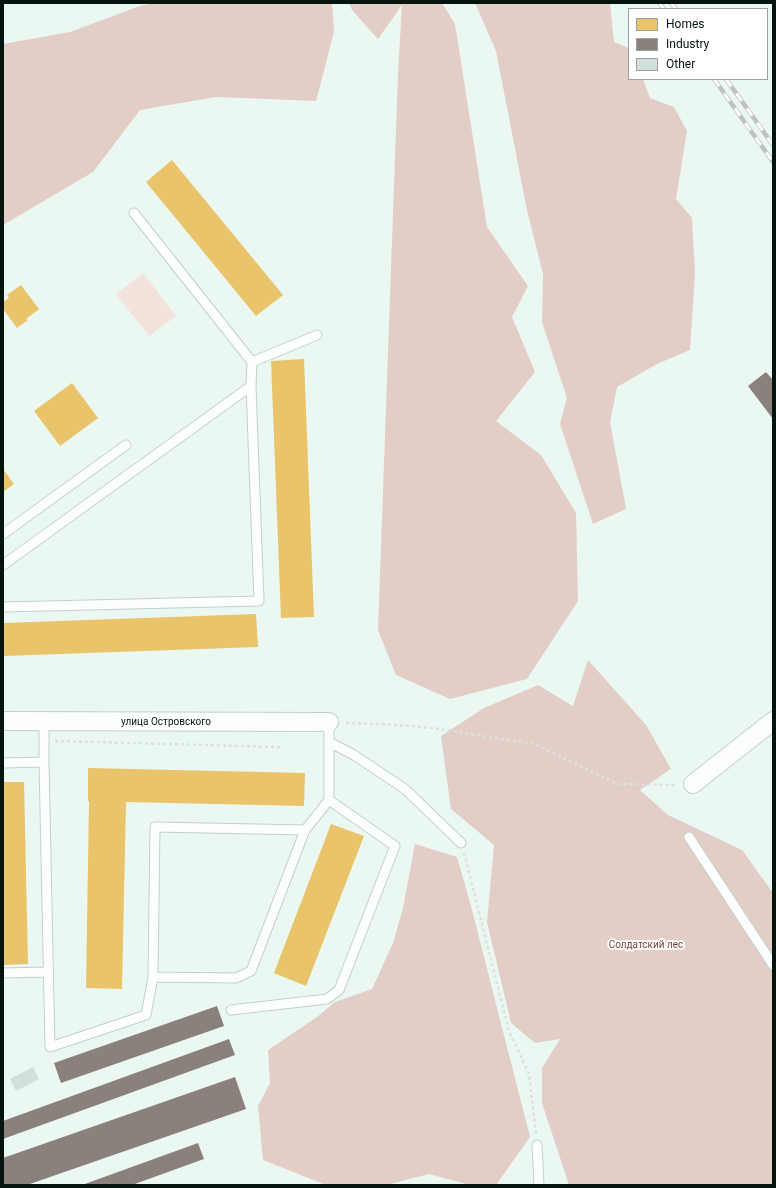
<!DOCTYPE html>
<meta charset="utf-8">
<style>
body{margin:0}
#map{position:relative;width:776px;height:1188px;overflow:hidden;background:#ebf8f2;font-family:Roboto,sans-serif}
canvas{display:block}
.frame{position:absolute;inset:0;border:4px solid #06140e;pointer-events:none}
.legend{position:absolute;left:628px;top:8px;width:140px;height:72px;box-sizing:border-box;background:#fff;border:1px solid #9ba19f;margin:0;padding:5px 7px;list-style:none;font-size:12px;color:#06140e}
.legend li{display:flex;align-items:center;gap:8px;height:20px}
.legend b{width:20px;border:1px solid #9ba19f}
</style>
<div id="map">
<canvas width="776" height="1188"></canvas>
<div class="frame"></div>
<ul class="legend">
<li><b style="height:11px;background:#e9c46a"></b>Homes</li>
<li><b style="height:11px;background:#8a817c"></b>Industry</li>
<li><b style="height:11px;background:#d1e0d9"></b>Other</li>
</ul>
</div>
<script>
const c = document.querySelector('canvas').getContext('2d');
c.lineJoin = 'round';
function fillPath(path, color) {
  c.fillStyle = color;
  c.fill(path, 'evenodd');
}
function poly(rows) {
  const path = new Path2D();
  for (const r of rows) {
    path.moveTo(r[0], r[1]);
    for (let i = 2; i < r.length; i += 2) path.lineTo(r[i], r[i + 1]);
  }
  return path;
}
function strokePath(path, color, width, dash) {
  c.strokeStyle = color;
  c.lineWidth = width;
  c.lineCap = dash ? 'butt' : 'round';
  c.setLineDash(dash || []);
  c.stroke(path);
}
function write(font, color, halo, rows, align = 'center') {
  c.font = font + ' Roboto,sans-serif';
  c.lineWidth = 4;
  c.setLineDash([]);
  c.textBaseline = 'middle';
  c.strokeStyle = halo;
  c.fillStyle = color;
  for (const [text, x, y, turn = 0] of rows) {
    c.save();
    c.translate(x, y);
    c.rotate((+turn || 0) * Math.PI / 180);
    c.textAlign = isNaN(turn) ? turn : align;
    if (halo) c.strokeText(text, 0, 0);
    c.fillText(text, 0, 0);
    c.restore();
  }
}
fillPath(poly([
 [143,273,176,316,149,336,116,294]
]), '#f4e2dd');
fillPath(poly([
 [155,3,332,3,334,32,316,101,216,97,140,110,93,172,3,225,3,44,70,32,140,6],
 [349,3,442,3,455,24,487,227,528,286,512,317,535,372,496,421,541,455,576,513,578,601,527,679,450,699,396,675,378,630,398,74,402,5,378,39,352,10],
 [475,3,610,3,614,42,629,48,629,79,643,79,650,98,674,107,687,131,676,199,692,218,695,273,690,350,657,364,617,387,610,422,626,509,593,524,560,424,567,398,542,322,543,274,527,210,496,51],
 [588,660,646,725,671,769,640,790,668,815,742,850,773,893,773,1185,569,1185,542,1103,542,1068,560,1039,535,1043,511,1023,487,922,494,845,451,809,441,736,484,708,538,685,573,706],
 [415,844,457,857,471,906,530,1137,496,1185,470,1185,429,1174,386,1185,326,1185,263,1160,258,1106,270,1083,268,1050,317,1017,335,1002,372,989,393,943,403,908]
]), '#e2cdc7');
fillPath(poly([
 [172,160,283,295,256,316,146,182],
 [21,285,39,309,26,319,28,320,17,328,3,309,3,302,9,298,7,295],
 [304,359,314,617,281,618,271,361],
 [72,383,98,418,60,446,34,411],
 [3,469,14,484,3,492],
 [256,614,258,647,3,656,3,623],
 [88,768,305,773,304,806,126,802,122,989,86,988,89,801,88,801],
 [3,782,24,782,28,964,3,965],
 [331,824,364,836,306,986,274,973]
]), '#e9c46a');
fillPath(poly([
 [766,372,773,380,773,419,748,386],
 [217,1006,224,1026,61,1083,54,1063],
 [229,1039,235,1055,3,1139,3,1121],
 [235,1077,246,1109,27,1185,3,1185,3,1158],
 [198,1143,204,1159,132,1185,82,1185]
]), '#8a817c');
fillPath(poly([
 [33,1067,39,1079,16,1091,10,1079]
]), '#d1e0d9');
const lane = poly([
 [252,362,317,335],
 [3,534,126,445],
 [3,565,251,386,252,362,134,213],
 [3,607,259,601,251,386],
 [44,721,44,762,50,1047,146,1015,153,977,155,827,305,830],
 [329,742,354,755,405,789,461,843],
 [3,763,44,762],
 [689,837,773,965],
 [3,973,48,972],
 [153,977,236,978,251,971,305,830,329,800],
 [231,1010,327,999,339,990,395,846,329,800,329,722],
 [537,1145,539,1185]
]);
const street = poly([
 [3,721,329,722],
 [693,784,773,721]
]);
strokePath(lane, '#c3d0ca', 11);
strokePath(street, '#c3d0ca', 20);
strokePath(poly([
 [346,723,382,724,433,728,534,744,618,784,676,785],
 [55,741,280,747],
 [464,853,509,1031,529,1074,536,1134]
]), '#dce0de', 2.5, [3, 3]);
strokePath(lane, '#fcfefd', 9);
strokePath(street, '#fcfefd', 18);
const rail = poly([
 [659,3,664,9],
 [671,3,676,9],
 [714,79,773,162],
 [726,79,773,145]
]);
strokePath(rail, '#bec2c1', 4.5);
strokePath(rail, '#fff', 3, [9]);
write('10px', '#06140e', '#fff', [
 ["улица Островского",166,722]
]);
write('10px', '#7d3f3a', '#fff', [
 ["Солдатский лес",646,945]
]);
</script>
